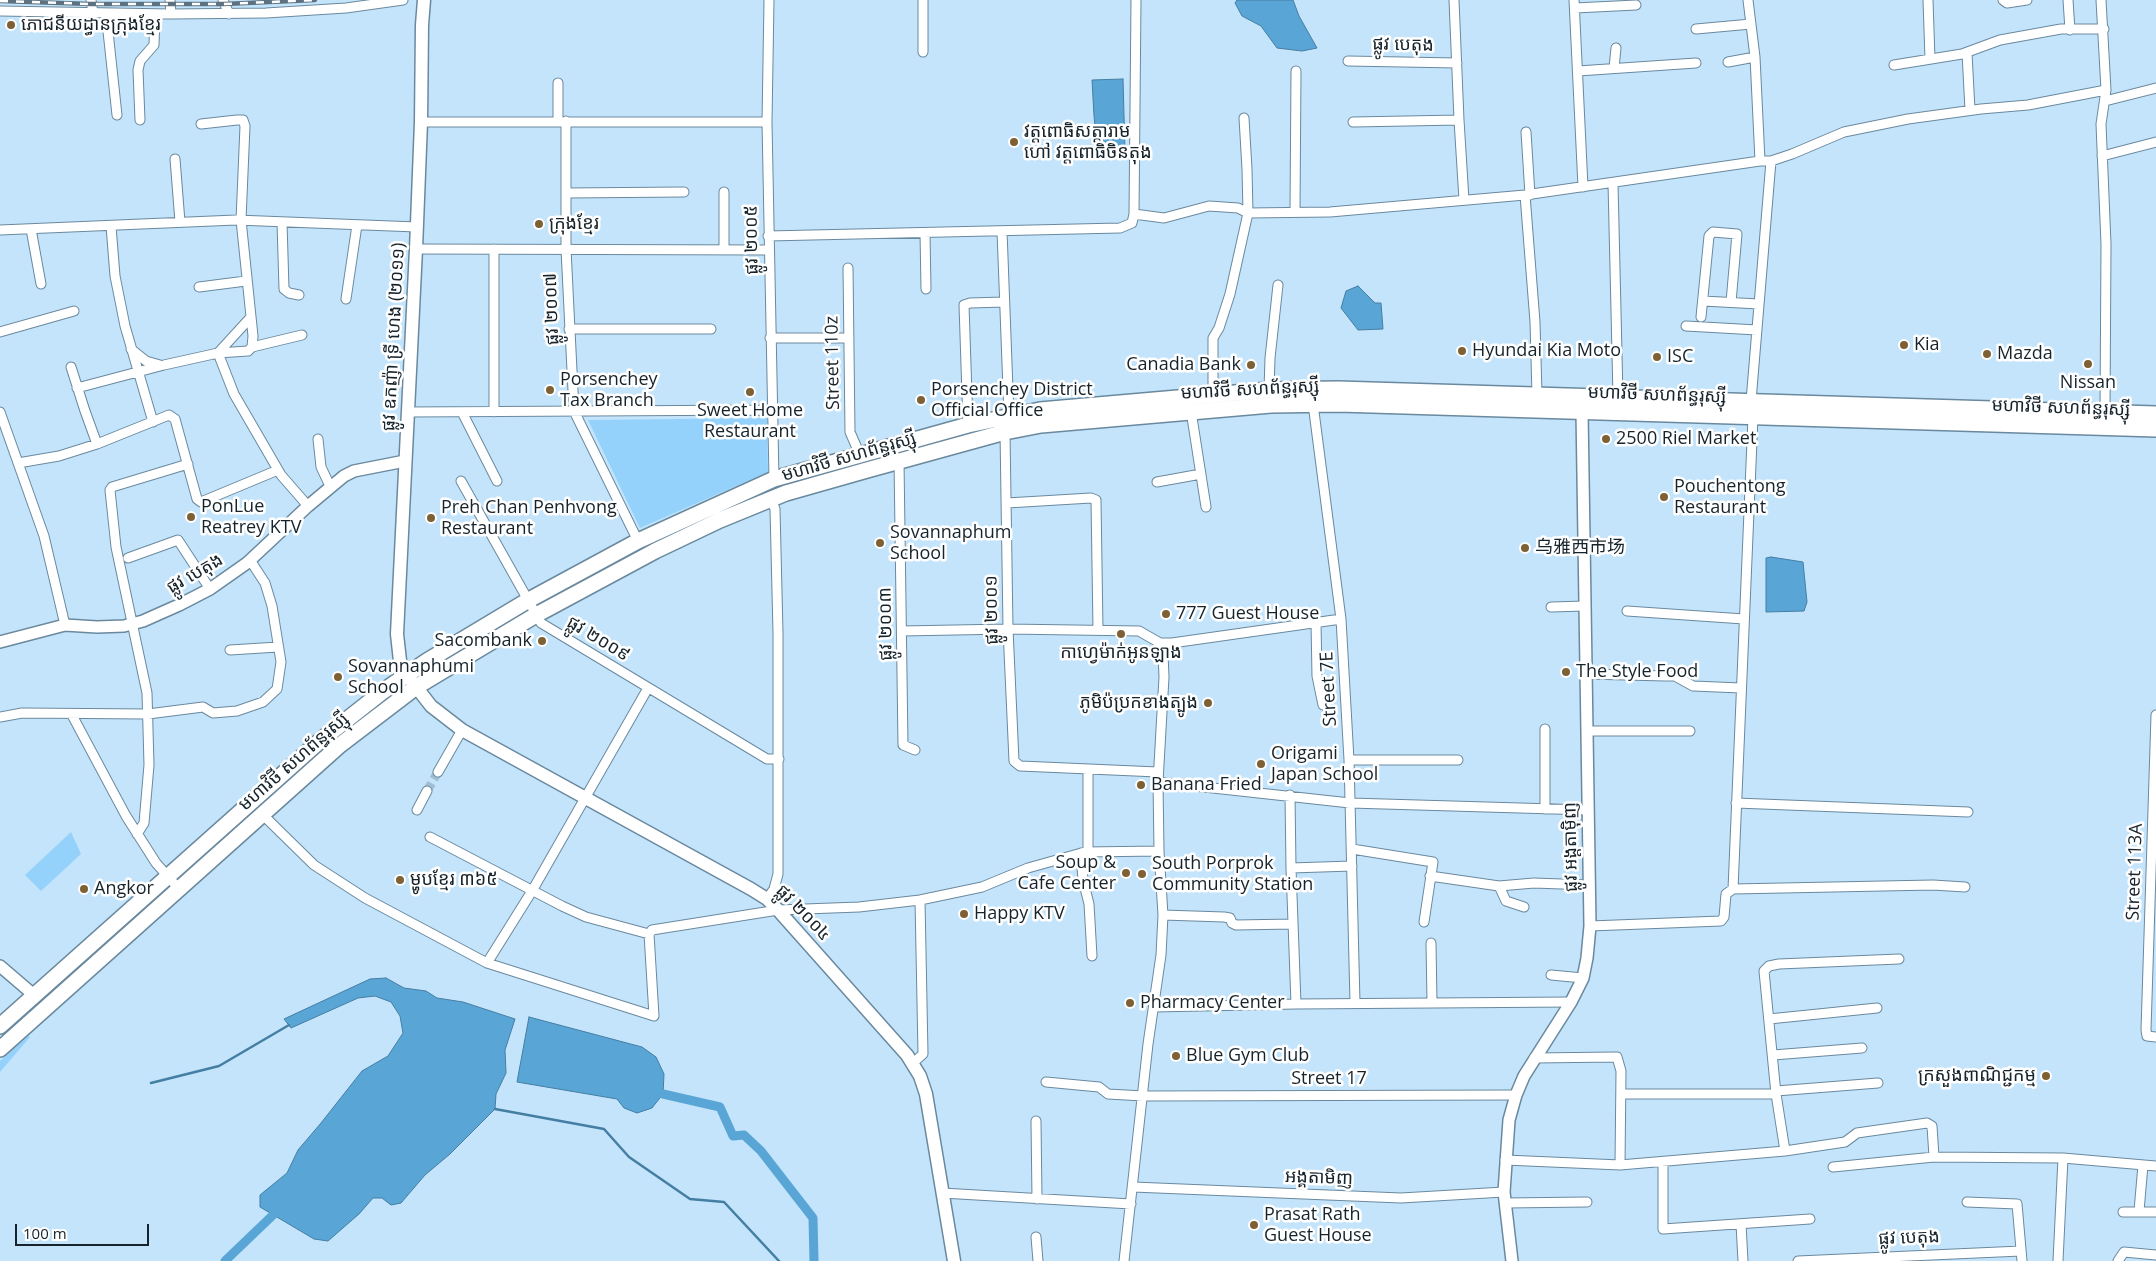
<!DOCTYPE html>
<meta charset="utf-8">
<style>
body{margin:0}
#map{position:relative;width:2156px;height:1261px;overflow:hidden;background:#c3e4fb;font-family:"Open Sans",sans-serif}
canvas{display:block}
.scale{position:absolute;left:15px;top:1224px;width:134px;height:22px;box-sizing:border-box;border:2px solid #16232b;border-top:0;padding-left:6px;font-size:15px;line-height:18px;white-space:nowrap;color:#16232b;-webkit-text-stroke:4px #fff;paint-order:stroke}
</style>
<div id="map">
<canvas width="2156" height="1261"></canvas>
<div class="scale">100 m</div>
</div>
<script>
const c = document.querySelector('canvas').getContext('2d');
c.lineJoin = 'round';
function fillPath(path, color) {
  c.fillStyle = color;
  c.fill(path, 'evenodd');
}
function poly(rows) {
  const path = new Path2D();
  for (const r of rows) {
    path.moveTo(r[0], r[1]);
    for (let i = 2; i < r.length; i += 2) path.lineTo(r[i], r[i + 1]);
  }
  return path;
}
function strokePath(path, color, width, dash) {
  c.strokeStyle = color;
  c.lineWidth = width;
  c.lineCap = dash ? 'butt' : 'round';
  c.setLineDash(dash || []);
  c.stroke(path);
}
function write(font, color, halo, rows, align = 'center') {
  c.font = font + ' "Open Sans","Noto Sans SC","Noto Sans Khmer",sans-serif';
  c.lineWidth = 5;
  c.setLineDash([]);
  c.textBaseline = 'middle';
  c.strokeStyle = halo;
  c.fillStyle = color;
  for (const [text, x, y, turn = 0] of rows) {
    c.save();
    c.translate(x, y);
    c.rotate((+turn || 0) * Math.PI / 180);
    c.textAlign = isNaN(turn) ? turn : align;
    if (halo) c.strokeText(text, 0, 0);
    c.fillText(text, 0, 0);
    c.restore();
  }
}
fillPath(poly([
 [767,418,768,472,640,528,588,420],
 [71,832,81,854,41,891,25,875],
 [28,1036,30,1037,0,1072,0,1061]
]), '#95d2fb');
const water = poly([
 [1237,0,1293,0,1299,16,1317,48,1302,51,1277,48,1261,26,1242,16,1235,3,1237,0],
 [1123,79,1125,151,1098,154,1094,116,1092,80,1123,79],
 [1358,286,1375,303,1381,303,1383,329,1358,330,1341,308,1346,291,1358,286],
 [1771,557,1803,562,1807,602,1804,611,1766,612,1766,558,1771,557],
 [386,978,404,988,426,991,437,998,463,1002,515,1019,505,1050,506,1073,496,1094,495,1109,450,1154,425,1175,401,1203,391,1205,382,1198,373,1198,359,1214,328,1241,314,1239,260,1207,260,1195,287,1173,298,1150,321,1123,362,1071,388,1056,403,1033,400,1016,391,1002,375,996,358,998,291,1028,284,1019,370,979,386,978],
 [529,1017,642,1047,656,1057,664,1074,663,1094,652,1108,637,1113,624,1108,617,1099,517,1082,529,1017]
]);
fillPath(water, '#59a5d6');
strokePath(water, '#457ea3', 1);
strokePath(poly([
 [151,1083,219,1066,289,1025],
 [495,1109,604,1129,629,1157,690,1199,724,1202,779,1261]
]), '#457ea3', 2.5);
strokePath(poly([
 [663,1094,720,1107,733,1136,744,1135,761,1151,813,1218,814,1261],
 [225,1261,273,1215]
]), '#59a5d6', 9);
strokePath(poly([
 [427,791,438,772]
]), '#a0bdd1', 9, [9, 4.5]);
const minor = poly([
 [91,0,93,13],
 [170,0,171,14],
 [223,0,229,14],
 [769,0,767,122,774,479],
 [923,0,923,52],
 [1454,0,1459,120,1464,200],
 [1574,0,1583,187],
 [1748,0,1755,57,1760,161],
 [1928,0,1930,59],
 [2003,0,2007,3,2027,0],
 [2068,0,2070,30],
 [2101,0,2106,90,2101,124,2106,244,2105,412],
 [1575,8,1636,5],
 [0,11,171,14,266,13,346,8,403,0],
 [106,13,117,115],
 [1696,29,1751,24],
 [1967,53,1970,110],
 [1348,61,1457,63],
 [1728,62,1755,57],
 [1894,65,1962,54,2000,40,2061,29,2104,29],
 [1614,68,1616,48],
 [1578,71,1696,63],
 [558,83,558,121],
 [2105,101,2156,88],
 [140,120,138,70,140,61,154,45,155,14],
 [566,121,566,249,574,411,638,541],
 [421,122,767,122],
 [1353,122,1459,120],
 [1526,132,1530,195],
 [2102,156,2156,142],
 [175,159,180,222],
 [1613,183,1618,397],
 [566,193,684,192],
 [1525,195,1535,322,1537,395],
 [1295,212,1296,71],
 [1134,214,1164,218,1209,206,1238,208,1248,213,1330,212,1525,195,1760,161,1771,161,1792,154,1844,132,1908,119,1981,109,2028,105,2106,90],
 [282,222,284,289,289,293,299,295],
 [111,226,115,276,125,326,153,422],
 [31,229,41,284],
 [0,230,236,220,417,227],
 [1002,231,1009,416],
 [925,233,926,289],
 [768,236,1120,228,1132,223,1134,214,1136,0],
 [416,249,769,250],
 [494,249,494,412],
 [724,249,724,192],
 [848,268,850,432,860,455],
 [199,287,246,281],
 [346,299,357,225],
 [1703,301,1759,304],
 [1701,317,1709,236,1713,232,1737,234,1731,302],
 [1686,326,1757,330],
 [569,329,711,329],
 [0,332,74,311],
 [770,338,849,338],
 [252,347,302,335],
 [131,349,146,361,160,365],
 [218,353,234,394,281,475,308,506],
 [218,353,251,317],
 [71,367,85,411,97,444],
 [77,388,164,365,218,353,248,351,252,347,253,336,241,220,245,126,243,120,237,120,201,124],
 [1269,390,1270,358,1278,285],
 [1213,394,1213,338,1219,328,1230,294,1248,213,1247,169,1244,118],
 [1751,401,1771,161],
 [1313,404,1341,619,1349,760,1355,1003],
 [1191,411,1206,507],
 [0,412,44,536,65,625],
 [408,412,771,410],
 [462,412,497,481],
 [968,425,964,305,970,303,1004,302],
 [1005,432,1008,629,1014,761,1020,766,1158,772],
 [318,439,321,467,330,486],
 [899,461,903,745,915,750],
 [18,463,59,456,97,444,169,415,175,419,197,499,201,502,278,470],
 [461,481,541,623,767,759,779,759],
 [1157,482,1201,474],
 [1007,503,1091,498,1096,500,1098,630],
 [128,558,178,540,210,589],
 [1551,607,1585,606],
 [1627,611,1744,619],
 [1316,623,1317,676,1323,705],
 [902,631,1008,629,1139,631,1160,643,1172,643,1341,619],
 [230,650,278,647],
 [1586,674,1665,676,1675,676,1693,686,1741,688],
 [72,715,126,816,156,863,179,889],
 [2156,715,2146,1030,2147,1036,2156,1037],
 [0,717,22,713,148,714,203,707,213,713,237,711,263,702,277,689,281,662,272,606,265,583,250,560],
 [1587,731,1690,731],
 [1349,760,1458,760],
 [438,772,462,730],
 [1158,782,1350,803,1588,810],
 [1290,795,1291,868,1296,1004],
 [1736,803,1968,812],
 [1545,809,1545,729],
 [417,810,427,791],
 [262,814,314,865,365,898,487,963,654,1016,649,934,652,930,778,910,859,907,920,900,982,887,1028,868,1085,852,1159,851],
 [137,834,144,823,149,765,147,693,116,547,110,490,112,487,188,464],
 [430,837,562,906,586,917,649,934],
 [1352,849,1433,862,1424,922],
 [1088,852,1088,769],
 [1081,853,1083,880,1089,904,1092,956],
 [1291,868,1352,866],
 [1430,876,1499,886,1534,883,1589,885],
 [1499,886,1506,901,1524,907],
 [1733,889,1753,417],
 [767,899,774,889,778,874,778,633,775,509,771,499],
 [1163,915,1224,917,1230,918,1232,923,1236,925,1293,924],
 [1590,926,1721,921,1724,917,1726,894,1733,889,1933,885,1965,887],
 [1431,943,1432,1002],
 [487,963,532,891,648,688],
 [1551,975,1583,978],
 [1154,1007,1296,1004,1571,1002],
 [1769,1019,1877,1008],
 [1773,1055,1862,1048],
 [1534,1058,1617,1057,1621,1071,1620,1165],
 [913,1063,923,1054,920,900],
 [1046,1082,1099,1087,1108,1094,1143,1096,1516,1095],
 [1776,1091,1878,1083],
 [1621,1094,1776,1094],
 [1036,1121,1037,1199],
 [1785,1151,1776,1094,1764,971,1769,966,1779,964,1899,959],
 [1505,1160,1620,1165,1785,1151,1845,1142,1857,1133,1927,1123,1932,1126,1934,1157],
 [1663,1162,1663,1229,1810,1219],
 [1833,1167,1934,1157,2063,1158,2156,1166],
 [1133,1187,1401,1198,1504,1192],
 [942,1193,1131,1204],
 [1967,1202,2017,1204,2022,1261],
 [1505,1203,1587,1202],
 [2139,1211,2143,1165],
 [2123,1212,2156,1212],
 [1741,1224,1743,1261],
 [1036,1237,1038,1261],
 [1124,1261,1148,1044,1161,955,1163,915,1159,851,1158,782,1164,677,1163,654,1160,643],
 [1798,1261,2021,1251],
 [2058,1261,2063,1158],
 [2118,1261,2124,1252,2156,1255]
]);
const tertiary = poly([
 [0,642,65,625,97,627,124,626,143,621,179,605,210,589,247,563,308,506,344,476,354,471,405,461],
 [0,966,35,996],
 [1512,1261,1504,1192,1509,1120,1516,1095,1524,1076,1571,1002,1583,978,1587,958,1590,926,1582,411]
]);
const secondary = poly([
 [424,0,422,25,421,122,416,249,397,634,400,661,407,675,431,706,462,730,751,889,767,899,778,910,907,1055,920,1076,926,1094,954,1261]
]);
const trunk = poly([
 [0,1026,321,740,382,692,427,661,527,601,638,541,774,479,968,425,1040,410,1269,390,1338,389,2156,414],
 [0,1049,340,745,416,687,536,615,655,551,720,520,786,493,867,470,1005,432,1041,425,1271,405,1339,404,2156,429]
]);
strokePath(minor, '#6a899e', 11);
strokePath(tertiary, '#6a899e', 14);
strokePath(secondary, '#6a899e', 15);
strokePath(trunk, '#6a899e', 18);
strokePath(minor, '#fff', 9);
strokePath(tertiary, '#fff', 11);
strokePath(secondary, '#fff', 12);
strokePath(trunk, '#fff', 15);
const rail = poly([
 [0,1,91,4,224,4,315,0]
]);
strokePath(rail, '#5d7280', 4.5);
strokePath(rail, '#fff', 2.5, [8]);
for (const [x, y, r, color] of [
 [11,25,5,"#7d6034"],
 [1014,142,5,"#7d6034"],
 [539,224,5,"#7d6034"],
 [1904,345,5,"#7d6034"],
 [1462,351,5,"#7d6034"],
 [1987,354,5,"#7d6034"],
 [1657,357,5,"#7d6034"],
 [2088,364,5,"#7d6034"],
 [1251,365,5,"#7d6034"],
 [550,390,5,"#7d6034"],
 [750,392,5,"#7d6034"],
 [921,400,5,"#7d6034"],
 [1606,439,5,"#7d6034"],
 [1664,497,5,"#7d6034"],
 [191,517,5,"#7d6034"],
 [431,518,5,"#7d6034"],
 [880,543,5,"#7d6034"],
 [1525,548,5,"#7d6034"],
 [1166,614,5,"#7d6034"],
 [1121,634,5,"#7d6034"],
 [542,641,5,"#7d6034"],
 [1566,672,5,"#7d6034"],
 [338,677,5,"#7d6034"],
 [1208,703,5,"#7d6034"],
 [1261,764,5,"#7d6034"],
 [1141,785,5,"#7d6034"],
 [1126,873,5,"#7d6034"],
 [1142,874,5,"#7d6034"],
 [400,880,5,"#7d6034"],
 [84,889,5,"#7d6034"],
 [964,914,5,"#7d6034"],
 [1130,1003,5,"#7d6034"],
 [1176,1056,5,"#7d6034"],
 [2046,1076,5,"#7d6034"],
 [1254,1225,5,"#7d6034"]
]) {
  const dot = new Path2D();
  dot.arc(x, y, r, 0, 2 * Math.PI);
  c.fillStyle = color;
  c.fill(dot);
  strokePath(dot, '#fff', 2);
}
write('18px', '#16232b', '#fff', [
 ["ភោជនីយដ្ធានក្រុងខ្មែរ",21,25],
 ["វត្តពោធិសត្តារាម",1024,132],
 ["ហៅ វត្តពោធិចិនតុង",1024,153],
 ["ក្រុងខ្មែរ",549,224],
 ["Kia",1914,345],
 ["Hyundai Kia Moto",1472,351],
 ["Mazda",1997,354],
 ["ISC",1667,357],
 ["Canadia Bank",1241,365,"right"],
 ["Porsenchey",560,380],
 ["Tax Branch",560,401],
 ["Nissan",2088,383,"center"],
 ["Porsenchey District",931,390],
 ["Official Office",931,411],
 ["Sweet Home",750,411,"center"],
 ["Restaurant",750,432,"center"],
 ["2500 Riel Market",1616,439],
 ["Pouchentong",1674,487],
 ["Restaurant",1674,508],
 ["PonLue",201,507],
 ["Reatrey KTV",201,528],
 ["Preh Chan Penhvong",441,508],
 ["Restaurant",441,529],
 ["Sovannaphum",890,533],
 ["School",890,554],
 ["乌雅西市场",1535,548],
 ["777 Guest House",1176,614],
 ["Sacombank",532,641,"right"],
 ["កាហ្វេម៉ាក់អូនឡាង",1121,653,"center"],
 ["Sovannaphumi",348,667],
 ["School",348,688],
 ["The Style Food",1576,672],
 ["ភូមិប៉ប្រកខាងត្បូង",1198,703,"right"],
 ["Origami",1271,754],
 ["Japan School",1271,775],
 ["Banana Fried",1151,785],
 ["Soup &",1116,863,"right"],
 ["Cafe Center",1116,884,"right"],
 ["South Porprok",1152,864],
 ["Community Station",1152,885],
 ["ម្ហូបខ្មែរ ៣៦៥",410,880],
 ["Angkor",94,889],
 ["Happy KTV",974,914],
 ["Pharmacy Center",1140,1003],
 ["Blue Gym Club",1186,1056],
 ["ក្រសួងពាណិជ្ជកម្ម",2036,1076,"right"],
 ["Prasat Rath",1264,1215],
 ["Guest House",1264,1236]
], 'left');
write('18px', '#16232b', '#fff', [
 ["ផ្លូវ បេតុង",1403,45,1],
 ["ផ្លូវ ២០០៥",752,240,-91],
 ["ផ្លូវ ២០០៧",552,309,-92],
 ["ផ្លូវ ឧកញ៉ា ទ្រី ហេង (២០១១)",394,337,-87],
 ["Street 110z",833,363,-91],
 ["មហាវិថី សហព័ន្ធរុស្ស៊ី",1250,390,-3],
 ["មហាវិថី សហព័ន្ធរុស្ស៊ី",1657,395,2],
 ["មហាវិថី សហព័ន្ធរុស្ស៊ី",2061,408,2],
 ["មហាវិថី សហព័ន្ធរុស្ស៊ី",849,457,-16],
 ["ផ្លូវ បេតុង",195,574,-30],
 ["ផ្លូវ ២០០១",992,610,-91],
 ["ផ្លូវ ២០០៣",886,624,-91],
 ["ផ្លូវ ២០០៩",598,639,31],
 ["Street 7E",1329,689,-93],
 ["មហាវិថី សហព័ន្ធរុស្ស៊ី",294,762,-41],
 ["ផ្លូវ អង្តតាម៉ិញ",1571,847,-91],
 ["Street 113A",2135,872,-88],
 ["ផ្លូវ ២០០៤",803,913,46],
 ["Street 17",1329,1079],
 ["អង្គតាមិញ",1319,1178,2],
 ["ផ្លូវ បេតុង",1909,1238,-2]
]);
</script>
